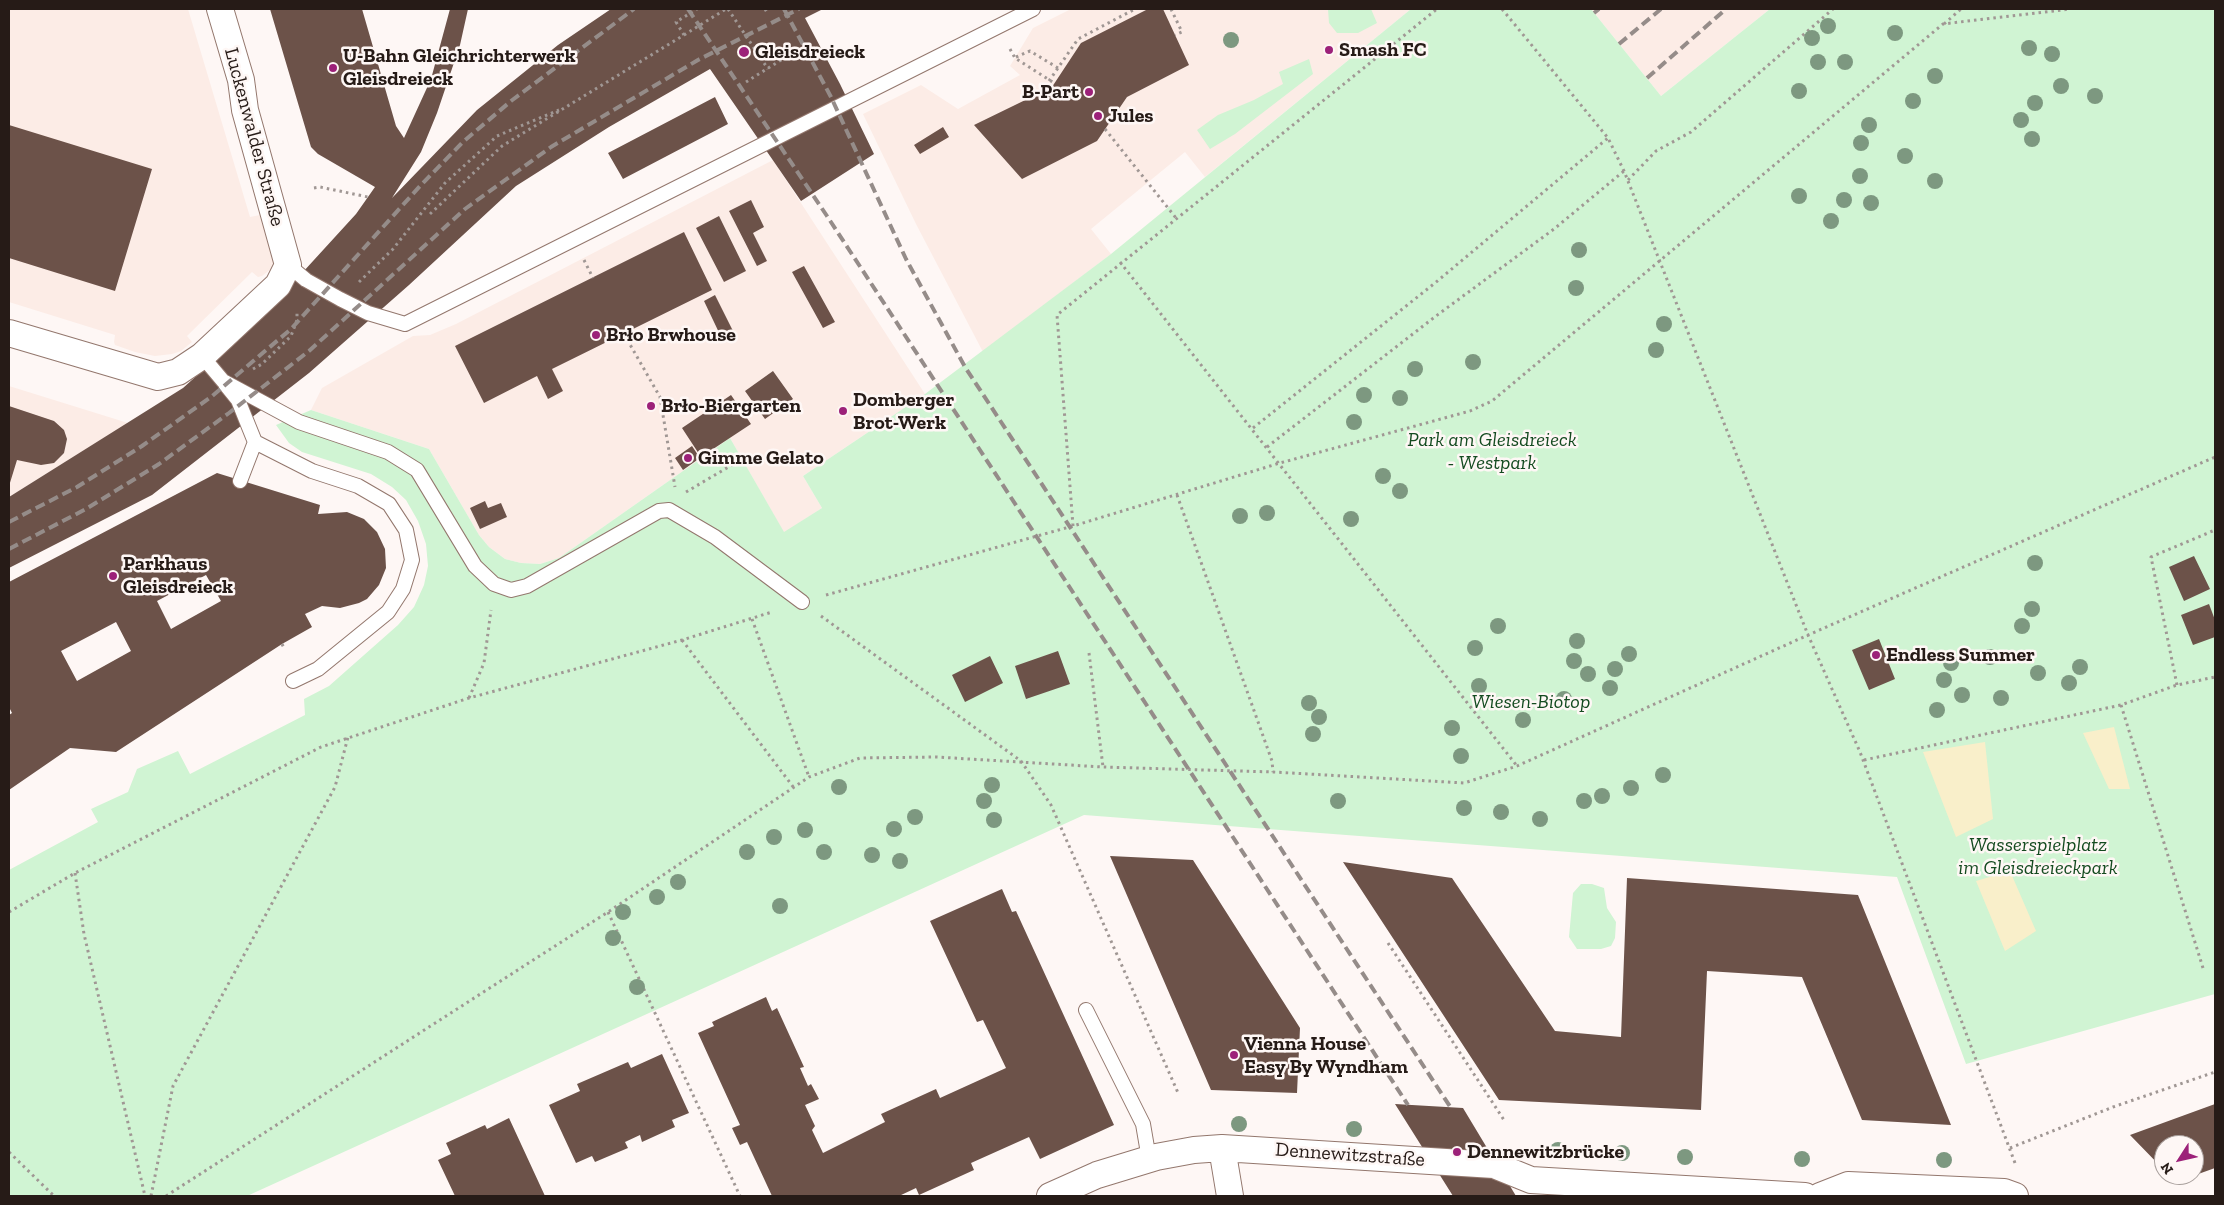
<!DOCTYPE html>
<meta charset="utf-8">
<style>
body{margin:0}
#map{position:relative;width:2224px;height:1205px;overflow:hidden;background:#fef7f5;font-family:"Zilla Slab",serif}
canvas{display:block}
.frame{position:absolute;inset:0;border:10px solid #261b17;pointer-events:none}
.north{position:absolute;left:2154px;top:1135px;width:50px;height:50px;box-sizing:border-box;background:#fef7f5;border:1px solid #a89f9c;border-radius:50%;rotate:235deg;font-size:14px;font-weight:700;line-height:20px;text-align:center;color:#261b17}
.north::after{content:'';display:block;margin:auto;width:18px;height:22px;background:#9c2179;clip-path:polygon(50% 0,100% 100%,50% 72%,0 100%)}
</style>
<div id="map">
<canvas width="2224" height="1205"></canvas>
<div class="frame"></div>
<div class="north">N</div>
</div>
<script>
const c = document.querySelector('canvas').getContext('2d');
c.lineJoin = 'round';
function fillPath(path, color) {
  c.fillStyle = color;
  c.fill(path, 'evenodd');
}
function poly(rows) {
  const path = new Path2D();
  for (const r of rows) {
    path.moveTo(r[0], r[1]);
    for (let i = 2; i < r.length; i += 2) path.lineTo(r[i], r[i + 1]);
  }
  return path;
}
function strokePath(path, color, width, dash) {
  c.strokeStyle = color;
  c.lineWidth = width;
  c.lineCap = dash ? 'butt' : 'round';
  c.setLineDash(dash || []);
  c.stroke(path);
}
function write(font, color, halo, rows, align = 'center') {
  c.font = font + ' "Zilla Slab",serif';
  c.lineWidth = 5;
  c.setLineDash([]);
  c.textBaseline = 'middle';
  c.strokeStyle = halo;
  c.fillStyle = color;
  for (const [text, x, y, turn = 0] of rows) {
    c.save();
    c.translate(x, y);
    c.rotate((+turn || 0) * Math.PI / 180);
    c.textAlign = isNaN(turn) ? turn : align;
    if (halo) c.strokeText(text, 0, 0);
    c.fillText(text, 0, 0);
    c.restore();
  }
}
fillPath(poly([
 [9,9,188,9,250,217,260,215,274,260,271,269,262,276,258,277,252,272,187,336,192,342,181,351,172,354,155,356,135,352,115,345,114,342,115,335,9,302],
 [1071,9,1411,9,1205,177,1185,152,1091,229,1111,254,983,352,916,224,863,114,921,85,958,109,1020,75,1010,66,1033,28],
 [1591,9,1770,9,1661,96],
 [773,160,925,394,803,476,822,508,784,533,730,438,559,558,540,564,521,563,505,559,489,547,479,535,429,449,311,410,322,388,413,336,430,335,456,324],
 [9,386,128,423,9,497]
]), '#fcece6');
fillPath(poly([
 [1328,9,1371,9,1377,23,1358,33,1337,33,1329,23],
 [1411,9,1591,9,1661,96,1770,9,2215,9,2215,994,1966,1064,1897,877,1084,815,247,1196,9,1196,9,870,98,822,91,809,128,792,137,769,178,751,190,774,305,715,304,699,329,686,398,625,414,607,424,585,428,566,426,544,418,521,406,500,392,487,371,474,302,452,289,443,276,425,311,410,429,449,479,535,489,547,505,559,521,563,540,564,559,558,730,438,784,532,822,508,803,476,925,394,1111,254],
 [1309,59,1313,74,1235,134,1210,149,1197,130,1218,115,1254,100,1283,84,1279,72],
 [1581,884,1592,884,1604,888,1607,908,1616,922,1615,938,1611,946,1601,949,1577,949,1569,937,1573,893]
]), '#d0f4d3');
fillPath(poly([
 [2114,727,2130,789,2109,789,2083,733],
 [1985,742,1993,819,1956,837,1923,752],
 [2010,871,2036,931,2005,951,1976,881]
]), '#f9efca');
fillPath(poly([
 [270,9,362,9,396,126,404,138,431,79,450,9,468,9,460,45,437,113,421,152,392,198,477,110,558,45,611,9,823,9,805,18,840,84,874,154,801,201,710,69,609,127,516,186,409,285,309,373,152,495,9,568,9,497,183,388,260,319,356,214,375,187,318,154,311,147],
 [1148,9,1163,9,1189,65,1127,97,1097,141,1022,179,974,125,1052,87,1081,43],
 [715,97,728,124,623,179,608,153],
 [9,125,152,169,115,291,9,258],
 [943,127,949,137,920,154,914,145],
 [751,200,764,227,753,233,767,261,757,266,729,211],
 [719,216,746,271,724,282,696,228],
 [684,232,712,290,552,369,563,391,548,399,537,376,484,403,455,346],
 [804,266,835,322,823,328,792,272],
 [715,295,735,335,723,341,704,301],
 [773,371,793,399,765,419,745,391],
 [731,395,751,424,701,457,682,428],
 [9,406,54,421,64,430,67,439,64,453,54,463,41,465,17,460,9,486],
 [692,446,700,458,683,470,675,458],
 [217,473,320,505,318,514,347,512,364,519,377,532,385,549,386,568,379,585,367,599,359,603,340,608,322,606,305,614,312,627,282,644,116,752,70,748,9,790,9,715,12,713,9,707,9,582],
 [206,575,221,601,171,629,157,601],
 [116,622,131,651,77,681,61,651],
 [485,501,488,508,501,503,507,517,480,529,470,508],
 [2194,556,2210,589,2184,601,2169,567],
 [2209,604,2215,620,2215,637,2193,645,2181,615],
 [1879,639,1895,679,1869,690,1852,650],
 [1058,651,1070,684,1026,699,1015,666],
 [990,656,1003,683,965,702,952,675],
 [1110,856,1193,860,1300,1028,1297,1093,1211,1090],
 [1343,862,1452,878,1555,1031,1621,1037,1627,878,1858,895,1951,1125,1862,1120,1802,977,1707,971,1701,1110,1499,1100],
 [1002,889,1012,912,1016,911,1114,1125,1040,1159,1029,1137,971,1163,974,1170,919,1195,916,1188,899,1196,772,1196,747,1142,740,1145,732,1128,740,1125,698,1033,714,1026,712,1022,766,997,772,1011,777,1008,804,1067,800,1068,808,1086,811,1084,819,1099,805,1105,815,1126,812,1130,823,1153,885,1122,881,1114,936,1089,940,1098,1006,1068,983,1020,977,1022,930,921],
 [662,1054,689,1113,672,1120,675,1127,642,1142,640,1135,625,1142,628,1148,595,1162,592,1156,576,1163,549,1105,580,1091,577,1084,628,1062,631,1068],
 [1395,1104,1463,1108,1516,1196,1453,1196],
 [2215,1104,2215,1168,2176,1182,2169,1175,2194,1175,2194,1145,2164,1145,2164,1170,2130,1135],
 [509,1118,545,1196,455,1196,438,1160,451,1154,446,1143,485,1125,487,1129]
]), '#6c5249');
const service = poly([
 [288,265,306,280,340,299,368,313,405,324,1033,9],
 [202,356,223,381,299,422,388,452,417,470,475,566,494,584,511,590,527,586,659,511,669,510,715,537,802,602],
 [225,384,238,400,255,442,312,471,358,486,389,504,406,530,412,560,403,589,388,612,318,669,293,681],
 [240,481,255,442],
 [1086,1010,1143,1124,1149,1159]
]);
const minor = poly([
 [9,333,158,377,178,372,202,356,278,285,288,265,245,110,241,80,220,9],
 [1222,1148,1230,1196],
 [1050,1196,1097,1175,1156,1157,1194,1150,1222,1148,1494,1165,1531,1180,1805,1196],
 [1820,1196,1848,1185,2004,1192,2015,1196]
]);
strokePath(service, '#93776d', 16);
strokePath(minor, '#93776d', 28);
strokePath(poly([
 [728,9,768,69],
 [765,9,768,14],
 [1171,9,1182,32,1175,35],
 [1502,9,1608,138,1624,171,1808,635,1860,752,2015,1163],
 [1944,24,1961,9],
 [684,35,726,9],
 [1010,49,1015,58,1054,83],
 [1016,57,1030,51,1058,68],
 [1049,81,1078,39,1135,9],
 [746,82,797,50],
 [1105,129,1176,218],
 [1628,180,1656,151,1691,132,1833,9],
 [314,188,320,187,368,197],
 [430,214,502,146,684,35,676,22,697,9],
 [584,260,593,278],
 [1120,262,1517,766],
 [359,282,393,249,445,183,497,136,559,110],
 [624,334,660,397,675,487],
 [253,369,262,364,291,336,297,320,297,312],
 [1253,428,1435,283,1608,138],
 [1267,447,1436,316,1554,229,1624,171],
 [686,492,742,459],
 [1177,495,1272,761,1273,772],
 [1073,526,1057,315,1437,9],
 [826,595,1073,526,1280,463,1470,411,1492,401,1943,24,2070,9],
 [821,616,1021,761,1051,805,1179,1095],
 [752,619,809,777],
 [682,640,794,788],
 [282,644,284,648],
 [1089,653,1103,767],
 [2177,685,2151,557,2215,530],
 [469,698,484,663,491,610],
 [2121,705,2203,968],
 [1864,760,2121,705,2177,685,2215,677],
 [75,873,84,934,145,1196],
 [9,912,75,873,321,747,469,698,682,640,772,612],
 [608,912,740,1196],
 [1388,943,1504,1120],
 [2010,1148,2113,1107,2215,1072],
 [9,1152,54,1196],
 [151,1196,173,1086,335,787,348,737],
 [166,1196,608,912,809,777,860,758,936,757,1103,767,1273,772,1464,783,1517,766,1808,635,2215,457]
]), '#a09794', 3, [2.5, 4]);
strokePath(service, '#fff', 14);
strokePath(minor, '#fff', 26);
strokePath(poly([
 [688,9,827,216,1408,1105],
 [784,9,831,97,906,259,965,367,1451,1108],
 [1594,13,1599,9],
 [1619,44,1661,9],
 [1647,78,1726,9],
 [9,522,77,487,142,446,211,397,291,329,420,186,463,142,511,101,634,9],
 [9,549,86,509,159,464,229,413,309,351,465,209,551,147,698,60,799,9]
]), '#958c89', 4, [10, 5]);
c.fillStyle = '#7d9880';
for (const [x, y] of [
 [1828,26],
 [1895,33],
 [1812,38],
 [1231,40],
 [2029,48],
 [2052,54],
 [1818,62],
 [1845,62],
 [1935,76],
 [2061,86],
 [1799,91],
 [2095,96],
 [1913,101],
 [2035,103],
 [2021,120],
 [1869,125],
 [2032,139],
 [1861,143],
 [1905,156],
 [1860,176],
 [1935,181],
 [1799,196],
 [1844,200],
 [1871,203],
 [1831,221],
 [1579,250],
 [1576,288],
 [1664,324],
 [1656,350],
 [1473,362],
 [1415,369],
 [1364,395],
 [1400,398],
 [1354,422],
 [1383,476],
 [1400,491],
 [1267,513],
 [1240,516],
 [1351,519],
 [2035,563],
 [2032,609],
 [1498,626],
 [2022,626],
 [1577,641],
 [1475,648],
 [1629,654],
 [1990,657],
 [1574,661],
 [1951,663],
 [2080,667],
 [1615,669],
 [2038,673],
 [1588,674],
 [1944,680],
 [2069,683],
 [1479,686],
 [1610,688],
 [1962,695],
 [2001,698],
 [1564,699],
 [1309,703],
 [1937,710],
 [1319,717],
 [1523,720],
 [1452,728],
 [1313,734],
 [1461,756],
 [1663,775],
 [992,785],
 [839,787],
 [1631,788],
 [1602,796],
 [984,801],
 [1338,801],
 [1584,801],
 [1464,808],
 [1501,812],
 [915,817],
 [1540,819],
 [994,820],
 [894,829],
 [805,830],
 [774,837],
 [747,852],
 [824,852],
 [872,855],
 [900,861],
 [678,882],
 [657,897],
 [780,906],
 [623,912],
 [613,938],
 [637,987],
 [1239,1124],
 [1354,1129],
 [1558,1150],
 [1622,1153],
 [1685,1157],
 [1802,1159],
 [1944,1160]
]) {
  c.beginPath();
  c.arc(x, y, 8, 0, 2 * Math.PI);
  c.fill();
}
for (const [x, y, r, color] of [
 [1329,50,5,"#9c2179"],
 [744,52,6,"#9c2179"],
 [333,68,5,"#9c2179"],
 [1089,92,5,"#9c2179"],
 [1098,116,5,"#9c2179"],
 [596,335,5,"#9c2179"],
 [651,406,5,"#9c2179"],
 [843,411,5,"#9c2179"],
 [688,458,5,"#9c2179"],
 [113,576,5,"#9c2179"],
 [1876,655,5,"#9c2179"],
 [1234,1055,5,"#9c2179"],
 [1457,1152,5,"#9c2179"]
]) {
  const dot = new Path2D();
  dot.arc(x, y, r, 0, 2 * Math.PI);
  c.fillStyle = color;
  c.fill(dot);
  strokePath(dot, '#fef7f5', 2);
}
write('bold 20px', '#261b17', '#fef7f5', [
 ["Smash FC",1339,50],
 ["Gleisdreieck",755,52],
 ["U-Bahn Gleichrichterwerk",343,56],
 ["Gleisdreieck",343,79],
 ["B-Part",1079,92,"right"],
 ["Jules",1108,116],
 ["Brło Brwhouse",606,335],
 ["Domberger",853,400],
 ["Brot-Werk",853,423],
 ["Brło-Biergarten",661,406],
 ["Gimme Gelato",698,458],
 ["Parkhaus",123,564],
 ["Gleisdreieck",123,587],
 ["Endless Summer",1886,655],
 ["Vienna House",1244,1044],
 ["Easy By Wyndham",1244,1067],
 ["Dennewitzbrücke",1467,1152]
], 'left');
write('20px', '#261b17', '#fef7f5', [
 ["Luckenwalder Straße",254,137,75],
 ["Dennewitzstraße",1350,1155,4]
]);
write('italic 20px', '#144b20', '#fef7f5', [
 ["Park am Gleisdreieck",1492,440],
 ["- Westpark",1492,463],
 ["Wiesen-Biotop",1531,702],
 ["Wasserspielplatz",2038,845],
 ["im Gleisdreieckpark",2038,868]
]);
</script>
